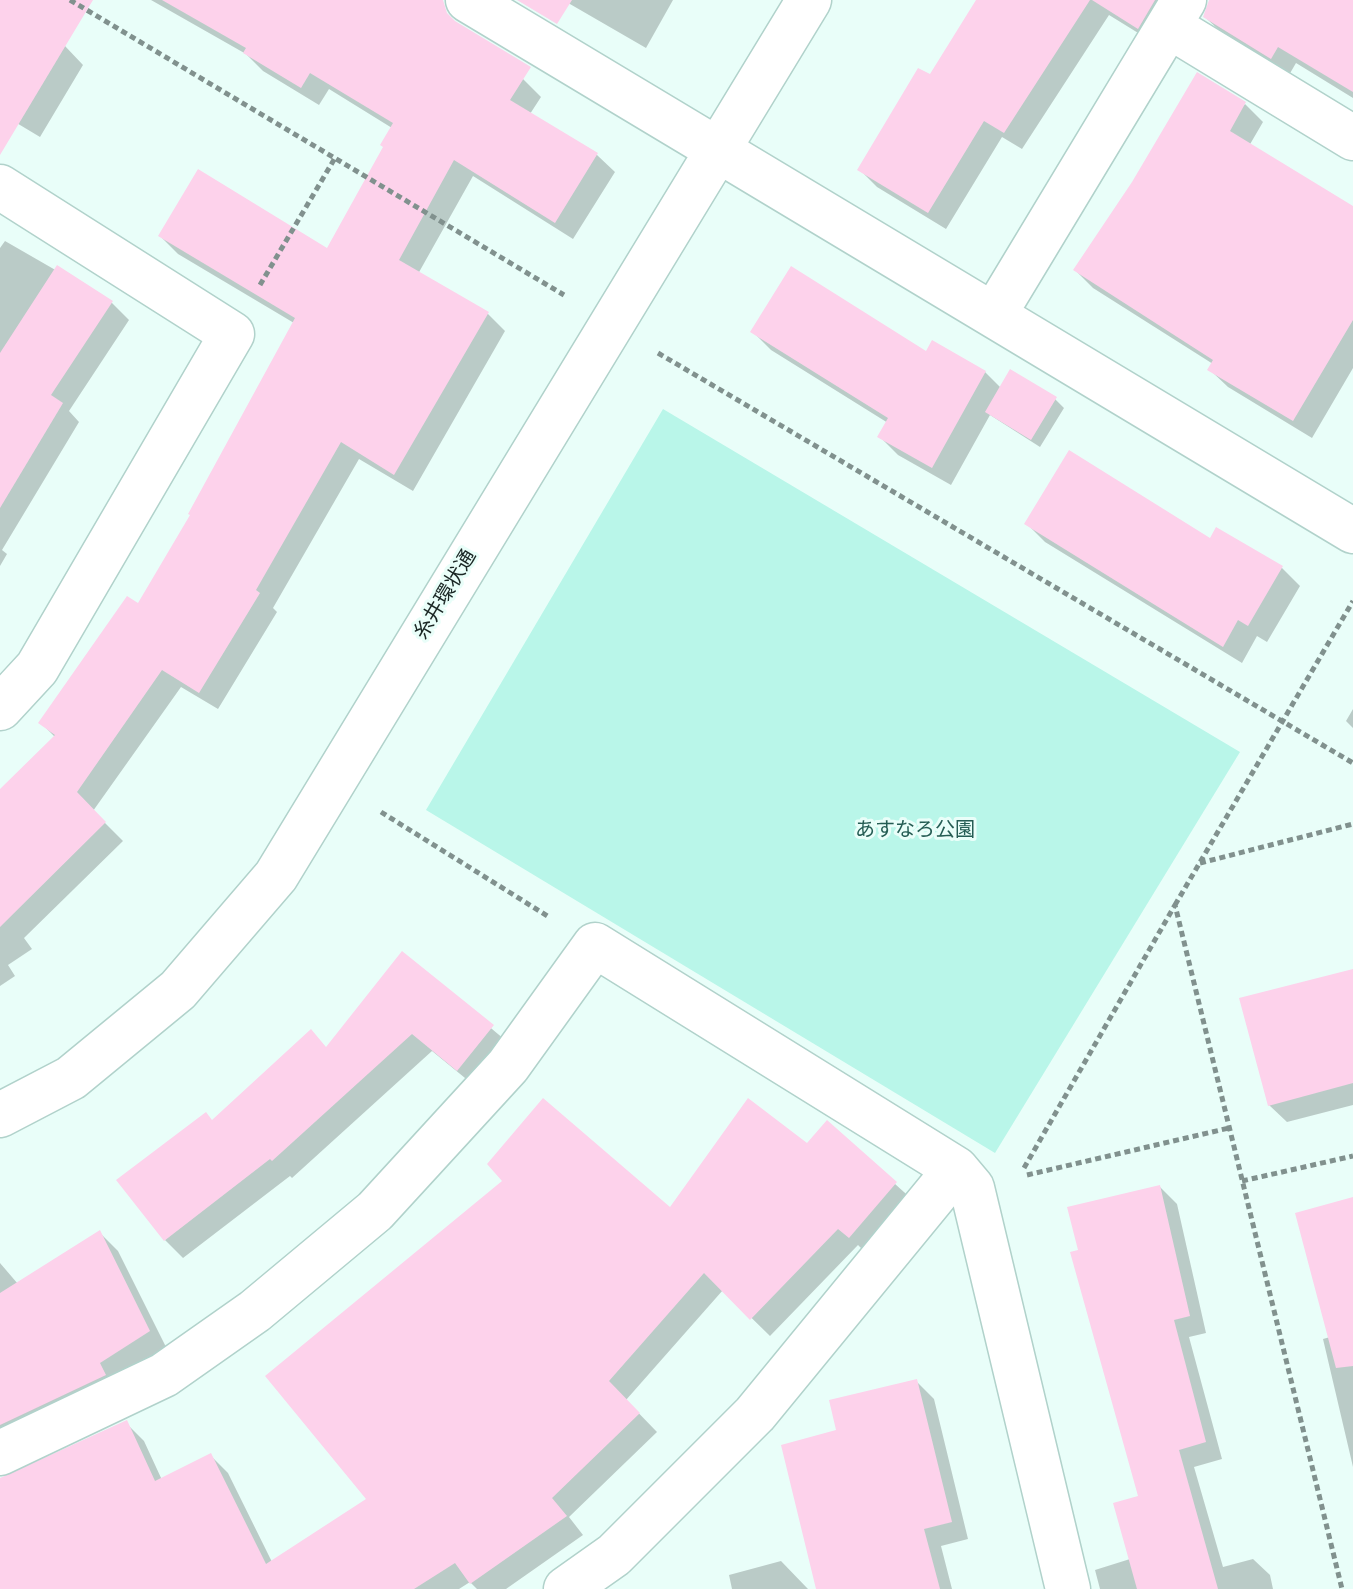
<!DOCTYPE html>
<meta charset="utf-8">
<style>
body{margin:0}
canvas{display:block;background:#e9fef9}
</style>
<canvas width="1353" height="1589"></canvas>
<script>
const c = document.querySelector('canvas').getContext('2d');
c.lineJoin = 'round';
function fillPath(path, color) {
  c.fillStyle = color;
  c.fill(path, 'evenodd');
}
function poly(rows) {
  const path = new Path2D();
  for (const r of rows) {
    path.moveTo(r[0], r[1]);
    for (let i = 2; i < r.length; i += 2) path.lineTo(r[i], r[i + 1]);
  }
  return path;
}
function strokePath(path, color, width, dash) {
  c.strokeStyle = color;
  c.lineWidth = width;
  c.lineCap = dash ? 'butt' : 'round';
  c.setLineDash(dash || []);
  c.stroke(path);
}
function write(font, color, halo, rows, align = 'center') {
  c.font = font + ' Poppins,"Noto Sans JP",sans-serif';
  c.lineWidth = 6;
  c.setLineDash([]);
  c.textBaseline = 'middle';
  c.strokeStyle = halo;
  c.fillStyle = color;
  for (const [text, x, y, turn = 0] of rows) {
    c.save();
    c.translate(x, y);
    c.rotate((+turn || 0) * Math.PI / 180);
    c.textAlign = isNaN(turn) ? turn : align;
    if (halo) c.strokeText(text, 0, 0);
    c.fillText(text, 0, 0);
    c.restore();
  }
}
fillPath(poly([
 [663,409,1240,752,995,1153,426,810]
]), '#b9f6e9');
fillPath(poly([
 [151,0,398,0,523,79,541,97,530,114,597,155,615,172,573,239,473,176,418,274,487,313,505,331,413,491,359,459,273,608,277,612,218,709,181,687,93,811,123,841,24,938,32,949,8,965,15,976,0,986,0,792,55,737,41,723,139,605,192,516,294,323,178,254,160,236,328,250,385,148,392,128,329,89,319,105,263,71,246,54],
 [563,0,673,0,646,48],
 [979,0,1186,0,1156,44,1109,15,1022,149,1002,137,946,229,877,187,860,170,931,77],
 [1211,0,1353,0,1353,98,1296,63,1289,75,1223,34,1205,17],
 [0,10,65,46,83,65,40,137,0,113],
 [1245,104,1263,122,1249,146,1353,209,1353,368,1312,438,1228,387,1210,370,1213,364,1093,288,1075,270],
 [5,241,111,302,129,320,69,411,79,422,2,550,7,554,0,566,0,248],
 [753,332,927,354,985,372,1001,388,1055,399,1064,408,1040,447,990,415,951,485,898,455,880,437,888,423,771,350],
 [1027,524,1210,540,1282,568,1300,586,1267,642,1257,636,1242,663,1045,542],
 [1353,709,1353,728,1346,721],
 [403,954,511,1045,476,1087,432,1051,292,1178,290,1176,183,1258,165,1240,213,1122,327,1049],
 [1353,971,1353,1105,1287,1122,1269,1105],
 [827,1123,914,1201,868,1255,858,1245,770,1336,723,1290,626,1400,657,1432,569,1517,583,1535,506,1589,477,1589,470,1582,459,1589,0,1589,0,1479,126,1423,144,1441,162,1480,211,1456,228,1473,272,1562,369,1499,670,1210,807,1145],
 [1160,1187,1177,1204,1206,1333,1189,1337,1222,1459,1194,1467,1223,1567,1253,1559,1270,1575,1273,1589,1100,1589,1095,1570,1130,1559,1140,1498,1080,1252],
 [1353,1199,1353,1467,1323,1339,1330,1337],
 [100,1233,118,1251,167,1349,0,1454,0,1263,18,1284],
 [916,1381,934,1399,968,1539,941,1546,952,1589,818,1589,838,1432],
 [781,1561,808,1589,732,1589,729,1575]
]), '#0003');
fillPath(poly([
 [0,0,93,0,0,155],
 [162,0,443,0,447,13,455,21,531,67,510,100,598,153,555,223,454,160,399,260,489,312,394,475,341,442,256,590,260,593,199,693,162,670,77,792,106,822,0,927,0,789,55,735,38,723,127,596,138,603,190,515,188,514,295,318,158,236,198,169,327,248,383,147,380,145,393,123,310,73,301,88,243,53,246,48],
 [517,0,572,0,557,24],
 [976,0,1090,0,1004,133,984,121,928,213,857,170,918,68,930,74],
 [1092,0,1155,0,1138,29],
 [1209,0,1353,0,1353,92,1278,47,1271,59,1203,17],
 [1197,72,1246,102,1230,131,1353,206,1353,320,1293,421,1207,370,1213,360,1073,270,1132,182],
 [57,265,113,301,51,395,63,403,0,508,0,353],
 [791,266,926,351,932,340,986,371,932,468,877,437,888,418,750,332],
 [1010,369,1057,397,1031,440,985,412],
 [1069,450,1210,538,1216,527,1283,566,1248,626,1238,620,1223,647,1024,524],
 [402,951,494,1025,457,1071,412,1034,272,1161,270,1159,164,1241,116,1180,206,1112,212,1120,311,1029,326,1047],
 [1353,969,1353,1083,1268,1106,1239,998],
 [543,1098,670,1207,748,1098,807,1143,827,1120,897,1182,849,1238,838,1229,750,1320,704,1273,609,1381,640,1413,552,1498,567,1516,470,1584,455,1563,414,1589,0,1589,0,1478,127,1420,155,1481,211,1453,266,1564,366,1499,265,1376,502,1181,487,1164],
 [1160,1185,1190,1316,1174,1320,1206,1442,1179,1450,1218,1589,1137,1589,1113,1503,1138,1496,1070,1252,1078,1250,1067,1207],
 [1353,1197,1353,1366,1336,1368,1295,1213],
 [100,1230,150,1331,100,1363,106,1375,0,1425,0,1293],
 [917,1379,952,1522,924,1529,940,1589,816,1589,781,1445,836,1430,829,1400]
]), '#fdd2eb');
const minor = poly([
 [468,0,1353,531],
 [1169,26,1353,138],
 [0,187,232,334,37,668,0,708],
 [995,313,1184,0],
 [0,1115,71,1078,178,990,276,876,809,0],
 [0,1453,164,1375,255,1311,375,1211,508,1066,595,945,956,1169,972,1188,1068,1589],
 [566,1589,614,1555,755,1414,956,1169]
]);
strokePath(minor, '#b1d2cb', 47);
strokePath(poly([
 [70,0,564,295],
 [260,285,335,158],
 [658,353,1353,763],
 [381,812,549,917],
 [1200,863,1353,824],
 [1175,905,1353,601],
 [1024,1168,1175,905,1342,1589],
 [1027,1175,1229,1128],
 [1242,1181,1353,1156]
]), '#81918e', 5, [6, 4]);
strokePath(minor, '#fff', 44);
write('20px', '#1a2624', '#e9fef9', [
 ["糸井環状通",446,595,-59]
]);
write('20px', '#255d54', '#e9fef9', [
 ["あすなろ公園",915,831]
]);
</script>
